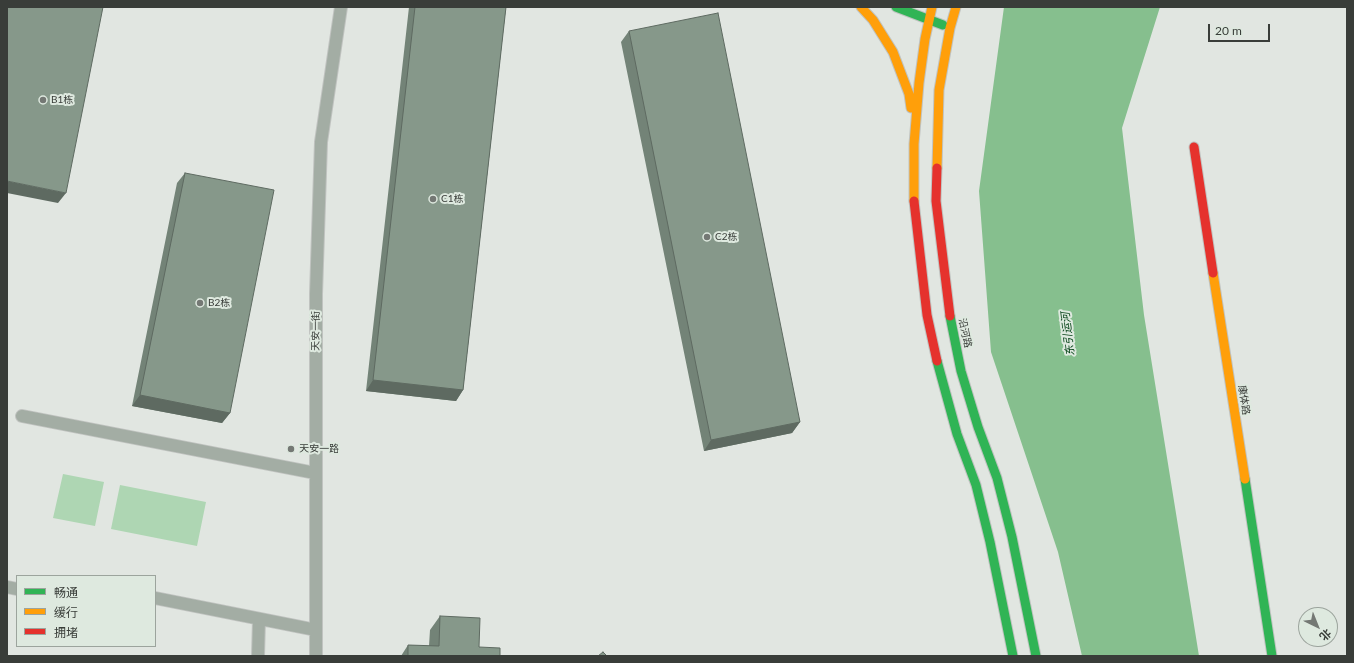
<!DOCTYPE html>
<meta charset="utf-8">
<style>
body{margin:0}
#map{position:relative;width:1354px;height:663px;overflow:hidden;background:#e1e6e1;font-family:Lato,"Noto Sans SC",sans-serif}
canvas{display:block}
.frame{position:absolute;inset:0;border:8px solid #393d39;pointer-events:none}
.legend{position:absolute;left:16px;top:575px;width:140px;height:72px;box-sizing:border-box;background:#dee9df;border:1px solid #9ca49d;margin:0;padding:5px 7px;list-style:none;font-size:12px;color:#393d39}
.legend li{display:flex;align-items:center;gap:8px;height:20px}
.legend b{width:20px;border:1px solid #9ca49d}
.north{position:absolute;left:1298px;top:607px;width:40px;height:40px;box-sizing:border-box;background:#dee9df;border:1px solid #9ca49d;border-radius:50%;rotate:137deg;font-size:11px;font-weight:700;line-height:16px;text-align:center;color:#393d39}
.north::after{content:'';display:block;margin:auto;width:14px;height:18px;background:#747874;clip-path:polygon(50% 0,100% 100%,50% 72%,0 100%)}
.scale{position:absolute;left:1208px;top:24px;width:62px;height:18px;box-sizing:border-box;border:2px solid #393d39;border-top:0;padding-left:5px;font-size:12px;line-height:14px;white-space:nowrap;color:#393d39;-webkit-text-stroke:3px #dee9df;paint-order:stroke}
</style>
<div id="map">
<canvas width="1354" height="663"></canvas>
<div class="frame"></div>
<ul class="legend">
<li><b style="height:5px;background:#30b455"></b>畅通</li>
<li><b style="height:5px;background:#ff9f0a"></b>缓行</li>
<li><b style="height:5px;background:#e5322d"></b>拥堵</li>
</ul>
<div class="north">北</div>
<div class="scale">20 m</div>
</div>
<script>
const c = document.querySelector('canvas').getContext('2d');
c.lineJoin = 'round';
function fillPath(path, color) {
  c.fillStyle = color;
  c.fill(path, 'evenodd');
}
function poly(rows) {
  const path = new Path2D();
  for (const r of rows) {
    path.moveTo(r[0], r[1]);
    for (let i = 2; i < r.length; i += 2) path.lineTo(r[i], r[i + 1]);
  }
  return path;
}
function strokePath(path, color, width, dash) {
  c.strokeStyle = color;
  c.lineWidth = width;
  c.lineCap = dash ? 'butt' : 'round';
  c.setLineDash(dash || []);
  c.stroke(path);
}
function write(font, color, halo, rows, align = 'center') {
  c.font = font + ' Lato,"Noto Sans SC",sans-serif';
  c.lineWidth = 4;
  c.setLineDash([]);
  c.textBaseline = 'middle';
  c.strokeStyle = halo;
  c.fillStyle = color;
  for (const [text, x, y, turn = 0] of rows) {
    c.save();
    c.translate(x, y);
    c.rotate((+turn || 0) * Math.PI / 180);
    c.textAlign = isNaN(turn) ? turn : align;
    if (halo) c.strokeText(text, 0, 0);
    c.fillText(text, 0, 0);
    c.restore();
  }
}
fillPath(poly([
 [63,474,104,482,95,526,53,518],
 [120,485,206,502,197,546,111,529]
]), '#aed6b3');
fillPath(poly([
 [1004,7,1160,7,1122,128,1144,315,1199,656,1082,656,1058,552,991,352,979,191]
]), '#86bf8e');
const lane = poly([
 [22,416,315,473],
 [7,587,17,589],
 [155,598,316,630],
 [258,656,259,619],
 [316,656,316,294,321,142,341,7]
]);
const fast = poly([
 [896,7,943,25],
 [950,316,961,371,978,427,997,478,1012,537,1036,656],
 [937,361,957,434,976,485,990,542,1013,656],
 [1245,479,1272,656]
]);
const slow = poly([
 [861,7,873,20,893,52,909,94,911,108],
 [937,168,939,90,950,28,956,7],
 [914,201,914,144,919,83,925,39,932,7],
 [1213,273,1245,479]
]);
const jam = poly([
 [1194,147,1213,273],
 [937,168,936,201,950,316],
 [914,201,927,315,937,361]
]);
strokePath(lane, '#c0c3c0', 14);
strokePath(fast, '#c0c3c0', 11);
strokePath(slow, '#c0c3c0', 11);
strokePath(jam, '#c0c3c0', 11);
strokePath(lane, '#a3ada4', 12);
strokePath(fast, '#30b455', 9);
strokePath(slow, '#ff9f0a', 9);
strokePath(jam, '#e5322d', 9);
fillPath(poly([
 [409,7,506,7,463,390,456,401,366,391],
 [629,31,800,422,792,433,704,451,621,42],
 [185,173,230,413,222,423,132,406,177,183],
 [440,616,479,647,500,656,401,656,408,645,429,646,430,630]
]), '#738377');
fillPath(poly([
 [7,181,66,193,58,203,7,193],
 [373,380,463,390,456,401,366,391],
 [140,395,230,413,222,423,132,406],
 [800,422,792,433,704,451,711,440]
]), '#5e6a61');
const building = poly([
 [7,7,103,7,66,193,7,181,7,7],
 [415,7,506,7,463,390,373,380,415,7],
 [718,13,800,422,711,440,629,31,718,13],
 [185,173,274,190,230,413,140,395,185,173],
 [440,616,480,618,479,647,500,648,500,656,408,656,408,645,439,646,440,616],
 [603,652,607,656,598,656,603,652]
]);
fillPath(building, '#86988a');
strokePath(building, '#5e6a61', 1);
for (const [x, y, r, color] of [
 [43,100,4,"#747874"],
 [433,199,4,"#747874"],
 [707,237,4,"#747874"],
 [200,303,4,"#747874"],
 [291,449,4,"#747874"]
]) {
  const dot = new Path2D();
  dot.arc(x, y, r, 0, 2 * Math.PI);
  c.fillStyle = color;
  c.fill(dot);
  strokePath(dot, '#dee9df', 1.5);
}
write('10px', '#393d39', '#dee9df', [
 ["B1栋",51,100],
 ["C1栋",441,199],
 ["C2栋",715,237],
 ["B2栋",208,303],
 ["天安一路",299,449]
], 'left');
write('10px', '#393d39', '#dee9df', [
 ["天安一街",316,331,-90],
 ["沿河路",965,333,78],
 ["康体路",1244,400,81]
]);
write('italic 11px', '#024014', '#dee9df', [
 ["东引运河",1068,334,-97]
]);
</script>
